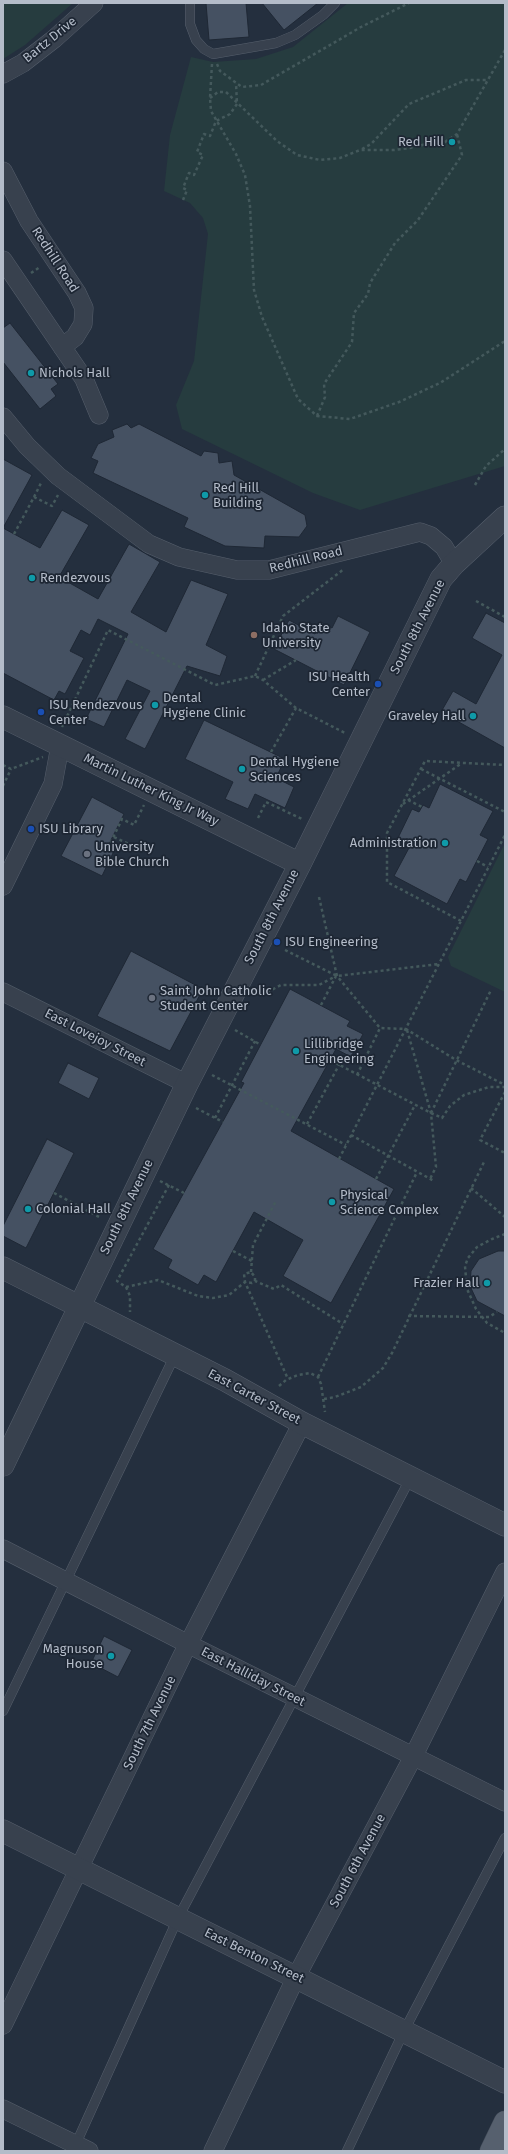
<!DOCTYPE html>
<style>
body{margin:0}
#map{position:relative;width:508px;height:2154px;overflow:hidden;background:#242f3e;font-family:"Fira Sans",sans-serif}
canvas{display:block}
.frame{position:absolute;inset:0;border:4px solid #b4bcc9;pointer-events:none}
</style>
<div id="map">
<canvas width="508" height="2154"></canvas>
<div class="frame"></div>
</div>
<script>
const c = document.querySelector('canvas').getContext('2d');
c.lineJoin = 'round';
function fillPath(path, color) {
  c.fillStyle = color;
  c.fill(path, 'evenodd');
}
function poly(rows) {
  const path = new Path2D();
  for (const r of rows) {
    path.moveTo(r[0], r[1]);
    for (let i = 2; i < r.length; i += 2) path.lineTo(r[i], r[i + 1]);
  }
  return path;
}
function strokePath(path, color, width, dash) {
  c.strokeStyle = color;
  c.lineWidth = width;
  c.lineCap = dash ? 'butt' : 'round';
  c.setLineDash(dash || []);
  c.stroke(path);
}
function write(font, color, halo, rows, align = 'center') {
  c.font = font + ' "Fira Sans",sans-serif';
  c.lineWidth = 3.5;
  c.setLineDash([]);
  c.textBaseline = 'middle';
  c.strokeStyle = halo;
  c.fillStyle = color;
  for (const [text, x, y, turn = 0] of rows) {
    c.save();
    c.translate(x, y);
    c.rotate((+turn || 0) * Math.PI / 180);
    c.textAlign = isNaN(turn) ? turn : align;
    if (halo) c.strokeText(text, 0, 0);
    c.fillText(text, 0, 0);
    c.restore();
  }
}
fillPath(poly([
 [3,3,73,3,25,45,3,59],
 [348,3,505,3,505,466,360,510,313,493,182,429,176,405,194,361,208,234,203,218,190,203,164,191,170,135,191,57,213,62,256,59,293,47],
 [505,843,505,992,451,966,448,957]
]), '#263c3f');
const building = poly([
 [206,3,246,3,249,37,209,40,206,3],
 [262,3,318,3,284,30,262,3],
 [10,323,58,384,51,389,56,396,40,409,3,362,3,328,10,323],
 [127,424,131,428,139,424,201,456,204,451,218,453,219,463,232,461,234,475,305,515,307,526,299,537,265,536,264,548,225,546,184,527,188,518,93,473,98,461,91,458,98,444,114,437,112,430,127,424],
 [3,459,32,475,3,528,40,548,62,510,89,525,59,577,98,599,129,544,160,562,131,612,166,632,191,580,228,594,206,645,227,656,220,676,187,666,145,749,125,739,150,691,127,680,104,727,86,719,128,634,98,619,90,635,81,630,70,651,84,658,65,694,59,691,54,700,3,673,3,459],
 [486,613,505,623,505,748,441,712,453,691,476,704,502,655,472,638,486,613],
 [338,616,370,632,344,685,274,649,289,620,315,634,321,622,332,628,338,616],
 [204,720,285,759,276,778,294,787,285,808,255,794,248,809,225,799,233,782,185,759,204,720],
 [440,784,493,811,480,835,488,839,466,882,460,879,447,904,394,876,410,846,397,840,412,809,419,812,423,805,429,808,440,784],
 [92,797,124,814,107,848,114,851,102,876,61,856,92,797],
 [131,951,203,989,170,1051,97,1016,131,951],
 [290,989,350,1021,347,1026,363,1034,351,1057,336,1049,291,1131,394,1189,331,1303,283,1276,303,1240,254,1212,216,1282,204,1275,198,1285,168,1268,172,1260,153,1249,244,1083,241,1082,290,989],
 [68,1063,99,1078,89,1099,58,1083,68,1063],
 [47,1139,74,1153,26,1248,3,1236,3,1226,47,1139],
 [498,1251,505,1251,505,1316,477,1301,470,1286,471,1271,479,1259,498,1251],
 [104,1636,132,1650,118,1677,91,1663,104,1636]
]);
fillPath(building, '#455162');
strokePath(building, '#1f2835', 1);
const service = poly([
 [190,3,190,24,196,40,204,49,213,54,276,43,295,35,323,15,335,3],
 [3,1711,175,1355],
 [75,2146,178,1918,411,1477],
 [347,2151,404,2031,505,1838]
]);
const minor = poly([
 [3,74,23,63,54,39,94,3],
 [3,171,29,221,77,293,84,308,83,324,75,337,62,347],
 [3,260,84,379,99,415],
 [3,417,27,446,58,476,149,544,179,557,237,570,269,570,420,532,431,536,444,547,454,564],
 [3,886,53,784,60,746],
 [3,992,187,1084],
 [3,1549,188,1644,505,1802],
 [3,2025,183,1654,302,1423],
 [3,2109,89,2151],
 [213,2151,296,1977,413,1757,505,1572]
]);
const tertiary = poly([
 [3,717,300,864],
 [3,1268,225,1380,302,1423,505,1525],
 [3,1465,187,1084,300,864,441,579,454,564,505,517],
 [3,1831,505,2082]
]);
const primary = poly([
 [491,2151,505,2122]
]);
strokePath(service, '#565f6c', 10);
strokePath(minor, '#565f6c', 19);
strokePath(tertiary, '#565f6c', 23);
strokePath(primary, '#414a57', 23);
strokePath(poly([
 [212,64,210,98,211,111,236,154,245,175,250,206,254,290,262,317,298,399,317,416,350,419,399,402,440,383,505,341],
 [217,64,220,71,242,87,261,85,361,27,409,3],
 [210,98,218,92,226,92,277,141,297,155,320,160,340,158,360,150,394,150,410,148,426,144,445,142,457,134,505,50],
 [362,149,371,144,409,104,466,80,487,80],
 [183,200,187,190,183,188,189,173,194,175,203,155,197,152,204,134,210,136,216,121,230,114,237,104,236,83],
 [31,273,40,267],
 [317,416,325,397,324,384,352,342,354,313,368,294,370,283,395,243,418,220,462,155,457,134],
 [475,485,486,466,505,449],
 [34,497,42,481],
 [14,534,34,497,52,506,58,495],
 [476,601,505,617],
 [255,676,283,616,344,569],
 [263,680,296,660],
 [62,727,108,630,215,685,255,676,263,680,296,708,345,733],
 [271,752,296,708],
 [3,765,11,769,43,757],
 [421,769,505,812],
 [3,786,11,769],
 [408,800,422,807],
 [403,804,462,763],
 [258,818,266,802,302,819],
 [114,837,142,850],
 [108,848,122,819,134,825,144,805],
 [477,861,488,867],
 [319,897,337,976,380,1028,406,1029,456,1060,505,1085],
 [461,921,387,882,387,833,425,761,505,765],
 [285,950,337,976,439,964],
 [262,995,281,985,319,985,336,976],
 [321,1005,336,976],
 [235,1030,261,1045],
 [407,1030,431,1113,436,1167,430,1179],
 [330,1060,431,1113,491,990],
 [212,1075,346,1145],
 [357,1075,380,1028],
 [505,1092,480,1140,505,1153],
 [196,1108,223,1122],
 [431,1113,442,1118,450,1106,464,1095,489,1087,505,1087],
 [215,1118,255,1041],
 [307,1124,339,1065],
 [351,1135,434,1181],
 [339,1159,505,835],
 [376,1179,415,1105],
 [160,1181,184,1193],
 [169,1185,117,1281,126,1287,158,1280,198,1296,213,1298,229,1295,245,1282,252,1283,255,1281,274,1289,281,1285,343,1324],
 [471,1188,505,1217],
 [54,1193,101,1218],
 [505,1234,492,1239,477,1247,468,1258,465,1266,467,1289,476,1309,487,1323,505,1333],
 [233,1251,252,1261],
 [251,1272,253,1245,276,1201],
 [255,1281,255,1277,251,1272,244,1274,245,1282,288,1379],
 [126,1287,130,1296,130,1312],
 [408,1316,489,1317,497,1312],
 [318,1377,417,1172],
 [279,1386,286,1380,298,1375,310,1373,318,1377,321,1384,325,1412],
 [324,1399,335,1397,361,1387,383,1368,392,1353,485,1160]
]), '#44595c', 2.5, [3, 3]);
strokePath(service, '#38414e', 9);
strokePath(minor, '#38414e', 18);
strokePath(tertiary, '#38414e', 22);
strokePath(primary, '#56606e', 22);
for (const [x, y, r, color] of [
 [452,142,4,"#0f9aa8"],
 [31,373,4,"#0f9aa8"],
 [205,495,4,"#0f9aa8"],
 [32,578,4,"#0f9aa8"],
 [254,635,4,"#8d6e63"],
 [378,684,4,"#1a4fb4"],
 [155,705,4,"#0f9aa8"],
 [41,712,4,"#1a4fb4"],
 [473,716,4,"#0f9aa8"],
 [242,769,4,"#0f9aa8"],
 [31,829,4,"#1a4fb4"],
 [445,843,4,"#0f9aa8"],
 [87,854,4,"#6b7280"],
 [277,942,4,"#1a4fb4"],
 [152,998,4,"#6b7280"],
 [296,1051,4,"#0f9aa8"],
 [332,1202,4,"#0f9aa8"],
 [28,1209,4,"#0f9aa8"],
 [487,1283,4,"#0f9aa8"],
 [111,1656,4,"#0f9aa8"]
]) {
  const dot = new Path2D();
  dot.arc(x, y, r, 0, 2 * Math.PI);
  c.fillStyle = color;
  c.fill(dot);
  strokePath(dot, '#1d2633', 1.5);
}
write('13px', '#b4bcc9', '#1d2633', [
 ["Bartz Drive",50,40,-39],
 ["Redhill Road",55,260,57],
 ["Redhill Road",306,560,-14],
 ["South 8th Avenue",418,627,-63],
 ["Martin Luther King Jr Way",151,790,26],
 ["South 8th Avenue",272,917,-63],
 ["East Lovejoy Street",95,1038,27],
 ["South 8th Avenue",127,1207,-64],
 ["East Carter Street",254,1397,28],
 ["East Halliday Street",253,1677,27],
 ["South 7th Avenue",150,1723,-64],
 ["South 6th Avenue",358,1861,-62],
 ["East Benton Street",254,1956,26]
]);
write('13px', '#b4bcc9', '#1d2633', [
 ["Red Hill",444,142,"right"],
 ["Nichols Hall",39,373],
 ["Red Hill",213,488],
 ["Building",213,503],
 ["Rendezvous",40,578],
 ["Idaho State",262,628],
 ["University",262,643],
 ["ISU Health",370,677,"right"],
 ["Center",370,692,"right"],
 ["Dental",163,698],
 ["Hygiene Clinic",163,713],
 ["ISU Rendezvous",49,705],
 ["Center",49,720],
 ["Graveley Hall",465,716,"right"],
 ["Dental Hygiene",250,762],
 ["Sciences",250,777],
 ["ISU Library",39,829],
 ["Administration",437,843,"right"],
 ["University",95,847],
 ["Bible Church",95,862],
 ["ISU Engineering",285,942],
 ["Saint John Catholic",160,991],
 ["Student Center",160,1006],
 ["Lillibridge",304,1044],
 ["Engineering",304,1059],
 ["Physical",340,1195],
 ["Science Complex",340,1210],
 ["Colonial Hall",36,1209],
 ["Frazier Hall",479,1283,"right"],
 ["Magnuson",103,1649,"right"],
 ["House",103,1664,"right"]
], 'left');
</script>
